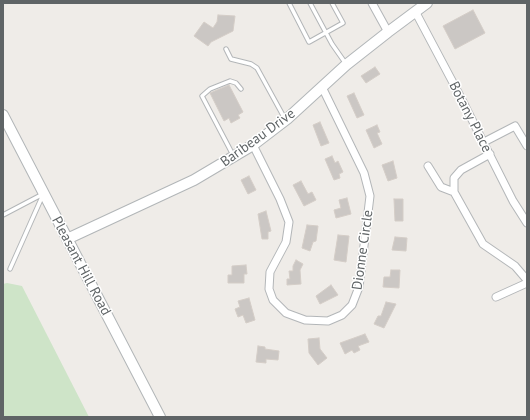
<!DOCTYPE html>
<html>
<head>
<meta charset="utf-8">
<style>
	body { margin:0 }
	#map { position:relative; width:530px; height:420px; overflow:hidden; background:#efece8; font-family:"PT Sans",sans-serif }
	canvas { display:block }
	.frame { position:absolute; inset:0; border:4px solid #5f6466; pointer-events:none }
</style>
</head>
<body>
<div id="map">
<canvas width="530" height="420"></canvas>
<div class="frame"></div>
</div>
<script>
const context = document.querySelector('canvas').getContext('2d');
context.lineJoin = 'round';
function fill(path, color) {
  context.fillStyle = color;
  context.fill(path, 'evenodd');
}
function toPath(rows) {
  const path = new Path2D();
  for (const r of rows) {
    path.moveTo(r[0], r[1]);
    for (let i = 2; i < r.length; i += 2) path.lineTo(r[i], r[i + 1]);
  }
  return path;
}
function stroke(path, color, width, dash) {
  context.strokeStyle = color;
  context.lineWidth = width;
  context.lineCap = dash ? 'butt' : 'round';
  context.setLineDash(dash || []);
  context.stroke(path);
}
function drawText(font, color, halo, rows, align = 'center') {
  context.font = font + ' "PT Sans",sans-serif';
  context.lineWidth = 3;
  context.setLineDash([]);
  context.textBaseline = 'middle';
  context.strokeStyle = halo;
  context.fillStyle = color;
  for (const [text, x, y, turn = 0] of rows) {
    context.save();
    context.translate(x, y);
    context.rotate((+turn || 0) * Math.PI / 180);
    context.textAlign = isNaN(turn) ? turn : align;
    if (halo) context.strokeText(text, 0, 0);
    context.fillText(text, 0, 0);
    context.restore();
  }
}
fill(toPath([
	[7,283,22,286,89,417,3,417,3,284]
]), '#cee4c8');
const building = toPath([
	[473,10,485,33,455,49,443,26,473,10],
	[218,15,235,16,233,31,211,42,208,46,194,36,204,22,213,28,217,22,218,15],
	[375,67,380,74,366,83,361,76,375,67],
	[229,85,243,112,238,115,240,118,231,123,229,118,224,121,210,93,229,85],
	[354,93,364,115,357,118,347,96,354,93],
	[320,122,329,143,321,146,313,125,320,122],
	[377,125,380,132,377,133,382,144,374,148,366,130,377,125],
	[332,156,335,163,338,161,343,172,339,174,340,178,334,180,325,159,332,156],
	[393,161,397,178,388,181,382,165,393,161],
	[249,176,256,190,248,194,241,180,249,176],
	[301,181,308,194,312,192,316,200,304,206,293,185,301,181],
	[347,198,351,214,336,218,334,210,341,208,339,200,347,198],
	[394,199,403,199,403,221,395,221,394,199],
	[266,211,271,231,268,232,268,239,262,239,258,214,266,211],
	[307,225,318,226,316,241,313,242,310,251,302,248,307,225],
	[338,235,349,236,346,262,334,260,338,235],
	[395,237,407,238,406,251,392,250,395,237],
	[296,260,303,264,300,270,301,284,287,285,287,279,290,279,289,271,293,271,293,266,296,260],
	[246,265,247,274,244,274,244,283,228,283,228,275,232,275,232,266,246,265],
	[391,270,400,270,399,288,383,287,384,277,390,277,391,270],
	[331,285,338,295,320,304,316,296,331,285],
	[249,298,255,320,246,323,243,315,238,317,235,309,240,307,238,301,249,298],
	[386,302,396,304,384,328,374,324,378,316,381,316,386,302],
	[365,334,369,342,358,346,360,350,354,353,352,350,345,354,340,343,365,334],
	[319,338,320,349,327,358,318,365,309,353,308,339,319,338],
	[258,346,265,347,265,349,279,351,278,360,266,359,266,363,256,362,258,346]
]);
fill(building, '#cbc7c4');
stroke(building, '#d4cdc7', 1);
const lane = toPath([
	[289,3,309,42,343,23,332,3],
	[310,3,332,44,346,64],
	[226,49,231,59,251,64,257,68,285,119],
	[233,155,202,96,210,89,230,81,236,83,241,89],
	[3,215,43,194],
	[10,269,42,197]
]);
const street = toPath([
	[372,3,388,32],
	[415,11,459,94,513,201,527,223],
	[484,142,515,126,527,146],
	[253,145,280,199,289,222,286,242,270,272,269,289,273,300,286,313,305,320,328,321,342,315,352,305,359,287,370,196,364,173,322,87],
	[490,154,461,170,454,178,454,192,483,244,515,266,527,280],
	[428,166,441,187,454,192],
	[496,297,527,283]
]);
const secondary = toPath([
	[3,115,160,417],
	[67,239,194,180,253,145,287,119,346,65,388,32,427,3]
]);
stroke(lane, '#b3b6b8', 5.5);
stroke(street, '#b3b6b8', 9);
stroke(secondary, '#b2b6b8', 12);
stroke(lane, '#fff', 3.5);
stroke(street, '#fff', 7);
stroke(secondary, '#fff', 10);
drawText('14px', '#5f6466', '#fff', [
	["Botany Place",470,117,63],
	["Baribeau Drive",258,138,-36],
	["Dionne Circle",363,250,-82],
	["Pleasant Hill Road",81,266,62]
]);
</script>
</body>
</html>
